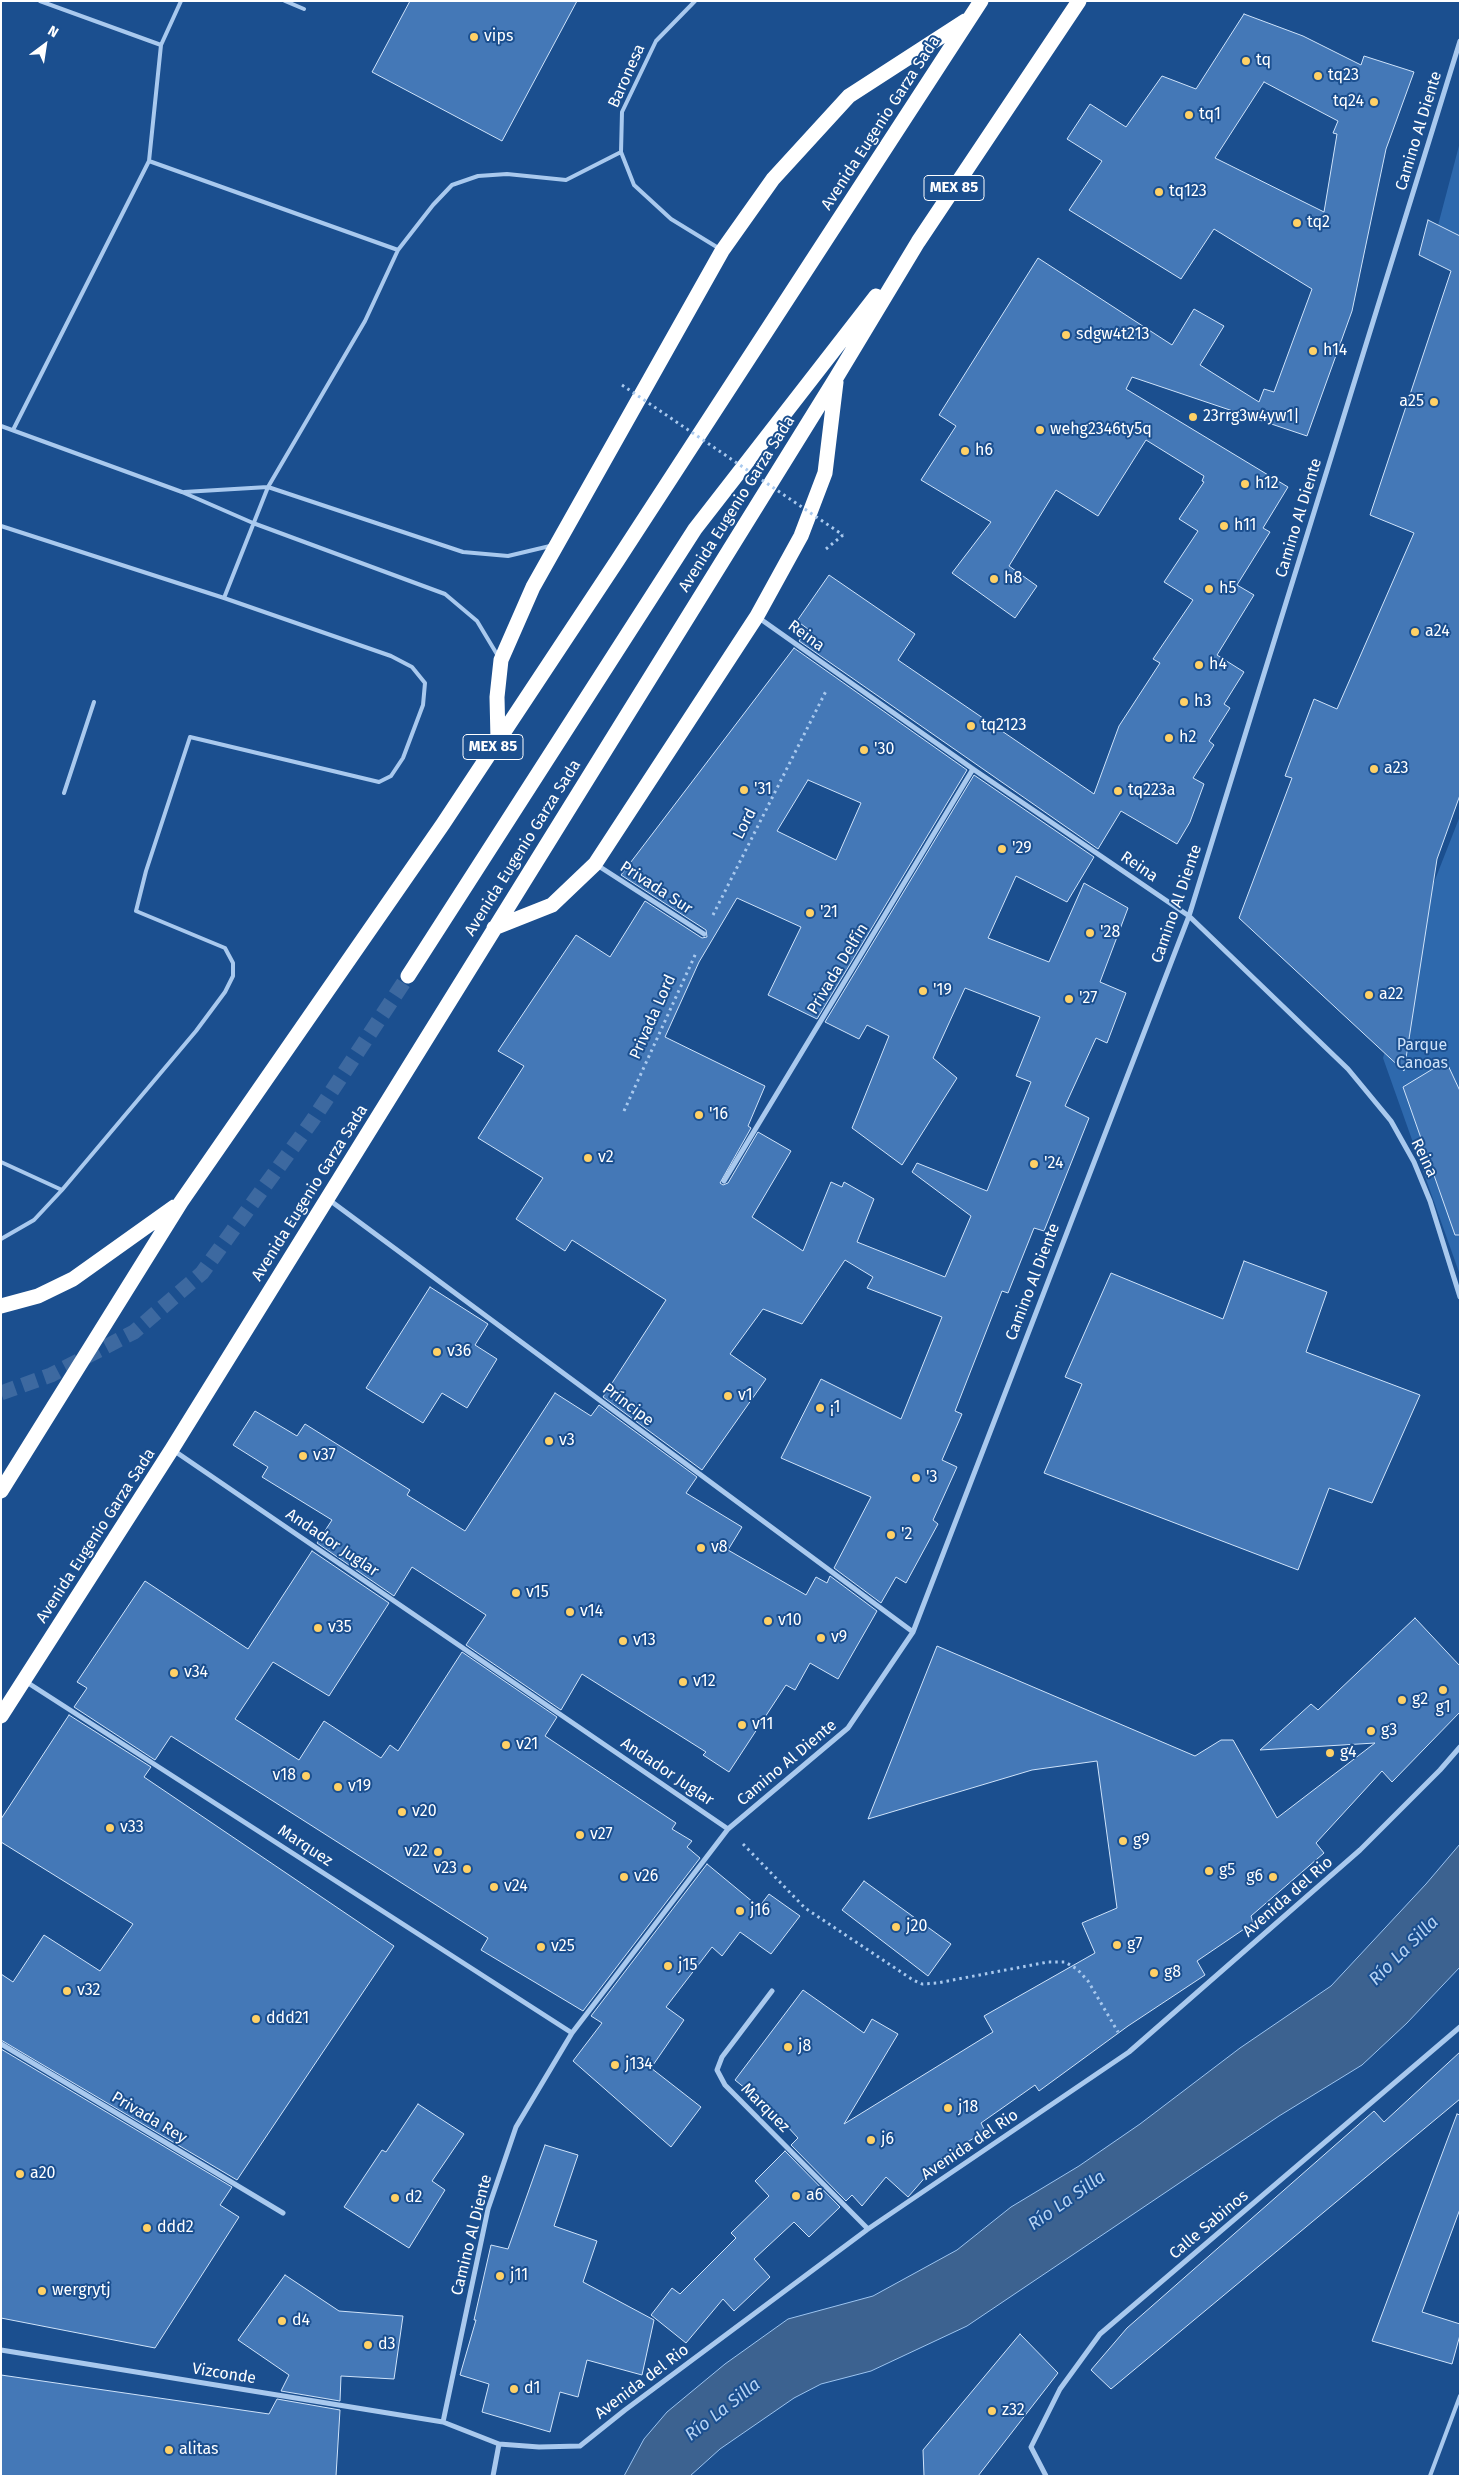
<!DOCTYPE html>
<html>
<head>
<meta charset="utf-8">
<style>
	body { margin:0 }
	#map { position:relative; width:1461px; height:2477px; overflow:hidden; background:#1b4f8f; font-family:"Fira Sans",sans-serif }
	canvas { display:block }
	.frame { position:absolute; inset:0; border:2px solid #fff; pointer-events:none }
	.north { position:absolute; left:20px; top:20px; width:50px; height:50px; -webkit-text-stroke:4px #1b4f8f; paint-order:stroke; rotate:31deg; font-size:14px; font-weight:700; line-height:20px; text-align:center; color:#fff }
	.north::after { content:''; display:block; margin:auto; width:18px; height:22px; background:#fff; clip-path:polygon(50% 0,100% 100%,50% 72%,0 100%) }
</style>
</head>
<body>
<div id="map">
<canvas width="1461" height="2477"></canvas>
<div class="frame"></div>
<div class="north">N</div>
</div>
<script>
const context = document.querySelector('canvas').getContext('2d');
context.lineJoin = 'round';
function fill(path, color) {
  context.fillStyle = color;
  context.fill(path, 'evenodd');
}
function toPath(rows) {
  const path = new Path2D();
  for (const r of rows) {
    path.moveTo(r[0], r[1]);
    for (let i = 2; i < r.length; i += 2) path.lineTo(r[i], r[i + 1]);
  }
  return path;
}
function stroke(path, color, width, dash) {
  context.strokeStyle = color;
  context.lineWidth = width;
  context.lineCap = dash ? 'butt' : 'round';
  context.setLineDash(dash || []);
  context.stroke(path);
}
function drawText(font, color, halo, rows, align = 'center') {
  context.font = font + ' "Fira Sans",sans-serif';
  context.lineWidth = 4;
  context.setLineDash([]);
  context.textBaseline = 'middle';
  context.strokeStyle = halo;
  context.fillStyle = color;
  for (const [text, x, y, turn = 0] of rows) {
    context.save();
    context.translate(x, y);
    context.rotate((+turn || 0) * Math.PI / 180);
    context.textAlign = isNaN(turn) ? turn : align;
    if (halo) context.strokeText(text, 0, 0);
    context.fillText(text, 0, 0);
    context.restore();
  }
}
fill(toPath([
	[1460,142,1460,262,1432,248],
	[1460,816,1460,1275,1383,1058,1431,890]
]), '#2e69ad');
const water = toPath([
	[1460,1844,1460,1967,1407,2023,1362,2065,1279,2116,967,2326,871,2371,821,2384,794,2398,720,2449,690,2476,624,2476,644,2439,667,2412,725,2364,788,2319,873,2296,957,2250,1011,2207,1079,2166,1140,2124,1240,2048,1331,1986,1426,1884,1460,1844]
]);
fill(water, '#3c6290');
stroke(water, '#9cc4f0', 1);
const building = toPath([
	[410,1,577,1,502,141,372,72,410,1],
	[1244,14,1303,36,1361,65,1364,56,1414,72,1386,149,1352,311,1307,436,1132,377,1126,389,1288,487,1263,528,1270,532,1237,585,1254,595,1217,655,1244,672,1224,704,1230,708,1209,741,1214,745,1193,778,1204,784,1190,822,1177,844,1121,811,1098,849,799,641,808,629,797,621,829,575,915,634,898,660,1094,794,1119,726,1160,663,1153,659,1193,600,1164,582,1198,531,1179,519,1204,482,1202,481,1204,476,1146,440,1098,516,1056,490,1009,566,1037,586,1015,618,952,573,991,522,921,480,956,426,939,415,1038,258,1172,345,1194,309,1224,326,1200,365,1259,402,1264,389,1274,392,1312,289,1214,229,1181,279,1069,210,1102,161,1067,139,1090,104,1126,127,1162,76,1196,89,1244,14],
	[1264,82,1338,121,1333,133,1337,134,1324,212,1215,158,1264,82],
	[1428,220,1460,236,1460,795,1437,859,1404,1071,1239,918,1292,778,1285,776,1314,699,1337,709,1414,533,1370,515,1451,271,1419,255,1428,220],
	[794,648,967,770,817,1019,768,995,801,927,737,898,699,962,665,1037,765,1086,748,1126,751,1128,720,1183,723,1185,728,1183,758,1132,791,1151,752,1217,803,1251,831,1182,842,1187,844,1182,874,1199,857,1242,945,1277,971,1216,912,1172,917,1163,987,1191,1031,1082,1016,1076,1040,1017,965,988,933,1058,957,1078,902,1165,852,1128,889,1036,867,1025,859,1039,825,1022,974,775,1094,857,1067,902,1016,876,988,938,1049,962,1084,883,1128,908,1100,982,1126,993,1107,1043,1096,1038,1065,1106,1089,1118,1044,1231,1034,1228,1008,1293,1002,1291,955,1411,962,1414,942,1460,957,1467,933,1520,938,1524,906,1583,896,1577,881,1603,834,1568,871,1497,781,1458,821,1379,901,1419,942,1317,867,1288,873,1277,845,1260,802,1324,763,1309,730,1354,766,1379,702,1470,603,1397,666,1300,572,1240,565,1251,516,1219,543,1178,478,1138,524,1066,498,1051,576,935,610,957,645,901,702,938,707,937,706,930,621,875,794,648],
	[808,780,861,803,836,860,777,831,808,780],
	[1446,1061,1460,1091,1460,1235,1455,1235,1403,1087,1446,1061],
	[1244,1261,1327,1292,1306,1352,1420,1395,1372,1503,1329,1488,1298,1570,1044,1473,1082,1384,1065,1377,1111,1273,1223,1319,1244,1261],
	[430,1287,488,1324,475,1345,497,1359,467,1408,442,1393,423,1423,366,1388,430,1287],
	[555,1393,591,1416,599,1405,697,1477,686,1493,742,1527,728,1550,806,1595,816,1577,827,1583,830,1576,877,1611,838,1679,810,1663,795,1690,786,1685,729,1772,703,1755,706,1752,582,1674,561,1710,466,1645,486,1615,412,1567,394,1596,317,1543,332,1520,262,1477,268,1467,233,1445,255,1411,297,1436,305,1424,410,1490,407,1495,465,1531,555,1393],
	[312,1551,389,1603,329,1696,273,1662,235,1719,299,1760,324,1721,381,1758,390,1745,398,1751,462,1652,557,1717,545,1736,676,1823,672,1829,692,1841,687,1847,700,1858,583,2011,481,1950,488,1938,171,1736,155,1760,74,1707,87,1688,77,1682,145,1581,248,1649,312,1551],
	[1415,1618,1460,1666,1460,1712,1392,1782,1382,1771,1316,1843,1324,1853,1251,1916,1253,1923,1197,1961,1205,1975,1128,2026,1039,2091,1035,2085,981,2123,985,2131,942,2158,908,2197,886,2177,862,2206,852,2195,846,2201,791,2145,798,2138,774,2112,735,2080,803,1990,864,2033,872,2019,898,2034,844,2124,993,2032,984,2016,1095,1953,1082,1923,1117,1908,1097,1761,1032,1770,868,1819,937,1646,1195,1756,1221,1740,1233,1740,1277,1818,1375,1743,1260,1750,1311,1704,1318,1710,1415,1618],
	[69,1715,151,1767,144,1777,394,1946,237,2180,1,2040,1,1974,13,1982,44,1935,100,1971,133,1924,1,1842,1,1819,69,1715],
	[707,1864,759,1907,769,1894,800,1916,771,1954,740,1932,722,1956,712,1947,666,2007,684,2020,651,2068,701,2107,671,2147,573,2061,602,2023,591,2016,707,1864],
	[864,1881,951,1944,928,1976,842,1910,864,1881],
	[1,2049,232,2187,220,2205,239,2217,155,2348,1,2318,1,2049],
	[1460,2052,1460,2099,1111,2389,1091,2370,1127,2328,1374,2111,1384,2122,1460,2052],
	[418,2104,464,2134,432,2181,445,2190,409,2248,344,2207,382,2150,386,2152,418,2104],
	[1457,2114,1460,2115,1460,2209,1422,2312,1460,2324,1460,2335,1452,2364,1372,2341,1457,2114],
	[545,2145,578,2155,554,2226,597,2241,583,2282,654,2320,642,2375,587,2360,578,2397,560,2392,550,2432,482,2412,489,2384,460,2375,476,2320,474,2320,491,2245,508,2249,545,2145],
	[785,2151,840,2207,809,2237,794,2222,754,2259,770,2277,734,2311,723,2299,686,2343,651,2315,672,2288,680,2294,736,2238,731,2233,769,2196,755,2181,785,2151],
	[285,2275,339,2311,403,2316,394,2379,341,2376,340,2401,281,2391,289,2375,238,2340,285,2275],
	[1020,2334,1058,2373,978,2476,924,2476,923,2450,1020,2334],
	[1,2375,269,2414,277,2399,340,2410,336,2476,1,2476,1,2375]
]);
fill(building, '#4478b7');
stroke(building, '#cfe3fa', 1);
stroke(toPath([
	[1,1393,51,1375,134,1332,202,1273,312,1121,408,976]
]), '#3d69a0', 15, [15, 8]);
stroke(toPath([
	[826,549,843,535],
	[713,915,826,691],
	[624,1111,696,953],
	[743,1844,805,1908,913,1980,922,1984,937,1983,1048,1962,1065,1962,1077,1969,1088,1981,1118,2032]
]), '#a9c9ee', 3, [2.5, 4]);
stroke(toPath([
	[40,1,161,45],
	[285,1,304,9],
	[695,1,656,41,622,112,621,152,634,185,671,219,720,249],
	[149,161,398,250],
	[1,426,182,492,253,523,445,594,477,621,498,656],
	[13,430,149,161,161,45,181,1],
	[184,492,268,487,463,552,508,556,550,546],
	[1,526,224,598,391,656,412,667,425,683,423,705,403,758,391,776,379,782,190,737,146,871,136,911,225,948,233,963,233,976,225,992,196,1031,62,1190,1,1162],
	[224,598,268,487,365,321,398,250,433,205,452,185,478,176,507,174,566,180,621,152],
	[64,793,94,702],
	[1,1239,34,1220,62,1190],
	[1430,2476,1460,2396]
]), '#a9c9ee', 4);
stroke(toPath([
	[759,618,973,769,1189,916,1348,1069,1391,1121,1414,1162,1430,1201,1460,1297],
	[597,865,704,934],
	[724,1181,973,769],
	[328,1199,913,1632],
	[173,1450,728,1829],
	[25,1681,572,2033],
	[772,1991,722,2057,717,2070,725,2085,868,2229],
	[1,2044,283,2213],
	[1,2350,443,2422,499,2444,539,2447,580,2446,625,2410,868,2229,1129,2052,1360,1850,1440,1770,1460,1747],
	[443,2422,488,2209,516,2127,572,2033,728,1829,848,1728,913,1632,1189,916,1460,41],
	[493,2476,499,2444],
	[1046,2476,1031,2447,1060,2389,1100,2334,1460,2027]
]), '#a9c9ee', 5);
stroke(toPath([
	[498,739,497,697,501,660,533,587,722,251,773,179,849,96,965,21],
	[494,928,552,905,595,864,757,616,801,536,825,473,836,382],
	[408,976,695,529,876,296],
	[1,1306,38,1296,73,1279,174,1207],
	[1,1491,181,1202,443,824,617,561,981,1],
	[1,1716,172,1449,836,378,918,242,1079,1]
]), '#fff', 15);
stroke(toPath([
	[622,385,843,535]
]), '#a9c9ee', 3, [2.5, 4]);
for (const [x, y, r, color] of [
	[474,37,5,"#ffd166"],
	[1246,61,5,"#ffd166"],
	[1318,76,5,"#ffd166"],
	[1374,102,5,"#ffd166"],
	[1189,115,5,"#ffd166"],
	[1159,192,5,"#ffd166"],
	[1297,223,5,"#ffd166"],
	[1066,335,5,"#ffd166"],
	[1313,351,5,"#ffd166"],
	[1434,402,5,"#ffd166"],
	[1193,417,5,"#ffd166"],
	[1040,430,5,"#ffd166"],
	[965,451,5,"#ffd166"],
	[1245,484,5,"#ffd166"],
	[1224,526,5,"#ffd166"],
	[994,579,5,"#ffd166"],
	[1209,589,5,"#ffd166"],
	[1415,632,5,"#ffd166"],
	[1199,665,5,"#ffd166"],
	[1184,702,5,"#ffd166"],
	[971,726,5,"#ffd166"],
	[1169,738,5,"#ffd166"],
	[864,750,5,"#ffd166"],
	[1374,769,5,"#ffd166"],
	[744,790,5,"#ffd166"],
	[1118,791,5,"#ffd166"],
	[1002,849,5,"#ffd166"],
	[810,913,5,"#ffd166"],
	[1090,933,5,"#ffd166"],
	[923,991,5,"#ffd166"],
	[1369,995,5,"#ffd166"],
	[1069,999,5,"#ffd166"],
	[699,1115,5,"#ffd166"],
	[588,1158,5,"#ffd166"],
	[1034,1164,5,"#ffd166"],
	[437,1352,5,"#ffd166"],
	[728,1396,5,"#ffd166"],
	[820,1408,5,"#ffd166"],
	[549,1441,5,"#ffd166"],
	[303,1456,5,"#ffd166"],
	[916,1478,5,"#ffd166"],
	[891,1535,5,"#ffd166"],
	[701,1548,5,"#ffd166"],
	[516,1593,5,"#ffd166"],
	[570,1612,5,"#ffd166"],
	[768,1621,5,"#ffd166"],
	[318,1628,5,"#ffd166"],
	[821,1638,5,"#ffd166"],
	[623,1641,5,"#ffd166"],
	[174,1673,5,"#ffd166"],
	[683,1682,5,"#ffd166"],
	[1443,1690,5,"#ffd166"],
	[1402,1700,5,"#ffd166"],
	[742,1725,5,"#ffd166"],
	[1371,1731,5,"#ffd166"],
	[506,1745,5,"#ffd166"],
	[1330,1753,5,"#ffd166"],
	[306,1776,5,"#ffd166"],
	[338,1787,5,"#ffd166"],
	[402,1812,5,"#ffd166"],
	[110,1828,5,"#ffd166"],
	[580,1835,5,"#ffd166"],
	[1123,1841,5,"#ffd166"],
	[438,1852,5,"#ffd166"],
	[467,1869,5,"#ffd166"],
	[1209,1871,5,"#ffd166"],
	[624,1877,5,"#ffd166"],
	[1273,1877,5,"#ffd166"],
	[494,1887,5,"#ffd166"],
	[740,1911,5,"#ffd166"],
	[896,1927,5,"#ffd166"],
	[1117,1945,5,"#ffd166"],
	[541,1947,5,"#ffd166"],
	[668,1966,5,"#ffd166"],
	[1154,1973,5,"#ffd166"],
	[67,1991,5,"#ffd166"],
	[256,2019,5,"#ffd166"],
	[788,2047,5,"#ffd166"],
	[615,2065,5,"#ffd166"],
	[948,2108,5,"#ffd166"],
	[871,2140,5,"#ffd166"],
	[20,2174,5,"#ffd166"],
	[796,2196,5,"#ffd166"],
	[395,2198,5,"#ffd166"],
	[147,2228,5,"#ffd166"],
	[500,2276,5,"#ffd166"],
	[42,2291,5,"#ffd166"],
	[282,2321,5,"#ffd166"],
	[368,2345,5,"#ffd166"],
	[514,2389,5,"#ffd166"],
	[992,2411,5,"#ffd166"],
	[169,2450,5,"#ffd166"]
]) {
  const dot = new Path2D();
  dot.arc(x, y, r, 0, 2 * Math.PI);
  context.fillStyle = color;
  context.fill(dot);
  stroke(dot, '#1b4f8f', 2);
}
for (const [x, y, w] of [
	[954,188,60],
	[493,747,60]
]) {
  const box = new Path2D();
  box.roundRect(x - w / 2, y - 12.5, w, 25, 4);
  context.fillStyle = '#1b4f8f';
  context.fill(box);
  stroke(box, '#fff', 1);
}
drawText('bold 15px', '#fff', null, [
	["MEX 85",954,188],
	["MEX 85",493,747]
]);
drawText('16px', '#fff', '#1b4f8f', [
	["vips",484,37],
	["tq",1256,61],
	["tq23",1328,76],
	["tq24",1364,102,"right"],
	["tq1",1199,115],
	["tq123",1169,192],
	["tq2",1307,223],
	["sdgw4t213",1076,335],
	["h14",1323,351],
	["a25",1424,402,"right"],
	["23rrg3w4yw1|",1203,417],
	["wehg2346ty5q",1050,430],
	["h6",975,451],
	["h12",1255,484],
	["h11",1234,526],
	["h8",1004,579],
	["h5",1219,589],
	["a24",1425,632],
	["h4",1209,665],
	["h3",1194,702],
	["tq2123",981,726],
	["h2",1179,738],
	["'30",874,750],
	["a23",1384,769],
	["'31",754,790],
	["tq223a",1128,791],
	["'29",1012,849],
	["'21",820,913],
	["'28",1100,933],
	["'19",933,991],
	["a22",1379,995],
	["'27",1079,999],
	["'16",709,1115],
	["v2",598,1158],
	["'24",1044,1164],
	["v36",447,1352],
	["v1",738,1396],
	["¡1",830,1408],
	["v3",559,1441],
	["v37",313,1456],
	["'3",926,1478],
	["'2",901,1535],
	["v8",711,1548],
	["v15",526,1593],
	["v14",580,1612],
	["v10",778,1621],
	["v35",328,1628],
	["v9",831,1638],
	["v13",633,1641],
	["v34",184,1673],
	["v12",693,1682],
	["g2",1412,1700],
	["g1",1443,1708,"center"],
	["v11",752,1725],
	["g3",1381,1731],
	["v21",516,1745],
	["g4",1340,1753],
	["v18",296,1776,"right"],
	["v19",348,1787],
	["v20",412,1812],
	["v33",120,1828],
	["v27",590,1835],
	["g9",1133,1841],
	["v22",428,1852,"right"],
	["v23",457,1869,"right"],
	["g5",1219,1871],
	["v26",634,1877],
	["g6",1263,1877,"right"],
	["v24",504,1887],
	["j16",750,1911],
	["j20",906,1927],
	["g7",1127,1945],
	["v25",551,1947],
	["j15",678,1966],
	["g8",1164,1973],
	["v32",77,1991],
	["ddd21",266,2019],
	["j8",798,2047],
	["j134",625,2065],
	["j18",958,2108],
	["j6",881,2140],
	["a20",30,2174],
	["a6",806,2196],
	["d2",405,2198],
	["ddd2",157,2228],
	["j11",510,2276],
	["wergrytj",52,2291],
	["d4",292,2321],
	["d3",378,2345],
	["d1",524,2389],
	["z32",1002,2411],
	["alitas",179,2450]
], 'left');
drawText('16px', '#fff', '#1b4f8f', [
	["Baronesa",627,76,-66],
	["Avenida Eugenio Garza Sada",881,123,-57],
	["Camino Al Diente",1419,131,-73],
	["Avenida Eugenio Garza Sada",737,504,-58],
	["Camino Al Diente",1299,518,-73],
	["Reina",806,636,36],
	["Lord",745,824,-63],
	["Avenida Eugenio Garza Sada",523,848,-58],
	["Reina",1139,867,34],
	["Privada Sur",656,888,33],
	["Camino Al Diente",1177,904,-71],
	["Privada Delfín",838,969,-59],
	["Privada Lord",653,1017,-66],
	["Reina",1424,1158,64],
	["Avenida Eugenio Garza Sada",310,1193,-58],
	["Camino Al Diente",1033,1282,-69],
	["Príncipe",628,1405,37],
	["Avenida Eugenio Garza Sada",96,1536,-57],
	["Andador Juglar",332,1543,34],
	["Camino Al Diente",787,1763,-40],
	["Andador Juglar",667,1772,34],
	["Marquez",305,1846,33],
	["Avenida del Rio",1288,1897,-41],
	["Marquez",765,2108,45],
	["Privada Rey",149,2118,31],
	["Avenida del Rio",970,2145,-34],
	["Calle Sabinos",1209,2225,-40],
	["Camino Al Diente",472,2235,-76],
	["Vizconde",224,2374,9],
	["Avenida del Rio",642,2382,-37]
]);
drawText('16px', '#cfe3fa', '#1b4f8f', [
	["Parque",1422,1046],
	["Canoas",1422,1064]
]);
drawText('italic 18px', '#b5d3f5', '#1b4f8f', [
	["Río La Silla",1404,1951,-45],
	["Río La Silla",1067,2201,-35],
	["Río La Silla",723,2410,-38]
]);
</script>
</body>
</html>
